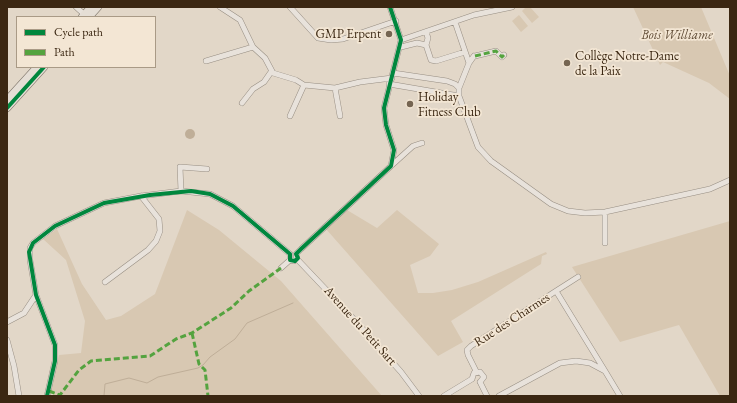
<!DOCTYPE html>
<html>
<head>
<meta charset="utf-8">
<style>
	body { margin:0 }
	#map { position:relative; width:737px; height:403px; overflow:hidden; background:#e2d7c8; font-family:"EB Garamond",serif }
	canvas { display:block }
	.frame { position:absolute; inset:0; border:8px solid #3b2712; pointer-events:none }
	.legend { position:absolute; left:16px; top:16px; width:140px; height:52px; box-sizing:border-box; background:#f3e6d4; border:1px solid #a99a86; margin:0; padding:5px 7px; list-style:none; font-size:12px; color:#3b2712 }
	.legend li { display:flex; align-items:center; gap:8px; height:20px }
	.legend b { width:20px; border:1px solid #a99a86 }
</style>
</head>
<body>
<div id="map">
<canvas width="737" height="403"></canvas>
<div class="frame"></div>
<ul class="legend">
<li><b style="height:5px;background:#00873e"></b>Cycle path</li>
<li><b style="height:5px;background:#54a33f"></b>Path</li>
</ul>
</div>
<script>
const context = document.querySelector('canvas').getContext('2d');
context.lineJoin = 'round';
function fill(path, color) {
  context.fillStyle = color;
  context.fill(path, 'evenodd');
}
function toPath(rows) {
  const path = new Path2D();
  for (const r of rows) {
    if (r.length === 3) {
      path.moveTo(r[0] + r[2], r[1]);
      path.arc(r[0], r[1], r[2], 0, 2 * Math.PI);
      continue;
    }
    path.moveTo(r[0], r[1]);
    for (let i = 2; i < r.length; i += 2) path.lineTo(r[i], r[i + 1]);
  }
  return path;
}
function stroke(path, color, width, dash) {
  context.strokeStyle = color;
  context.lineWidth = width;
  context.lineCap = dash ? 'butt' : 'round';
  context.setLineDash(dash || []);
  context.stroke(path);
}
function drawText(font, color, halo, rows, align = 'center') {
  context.font = font + ' "EB Garamond",serif';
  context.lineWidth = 3.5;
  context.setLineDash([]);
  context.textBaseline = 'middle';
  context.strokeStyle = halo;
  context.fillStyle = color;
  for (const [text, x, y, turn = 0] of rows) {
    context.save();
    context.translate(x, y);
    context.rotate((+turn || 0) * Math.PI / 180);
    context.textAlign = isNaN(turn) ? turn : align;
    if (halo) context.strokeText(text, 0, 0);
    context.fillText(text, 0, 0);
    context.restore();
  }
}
fill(toPath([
	[526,7,530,7,539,17,532,23,522,11],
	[633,7,701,7,730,76,730,99,709,83,663,62,660,65],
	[519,15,528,26,521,32,512,21],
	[187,210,219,230,281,281,382,396,57,396,49,393,59,355,81,353,85,321,66,260,43,239,57,229,82,284,106,320,121,316,155,294],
	[347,210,377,228,397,210,439,244,430,256,410,265,418,293,433,293,452,290,478,282,546,252,547,254,542,256,541,264,451,321,463,342,438,356,326,229],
	[730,221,730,396,720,396,679,325,620,342,572,267]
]), '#d8c8b2');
fill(toPath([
	[190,134,5]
]), '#bfae98');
stroke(toPath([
	[104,396,105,384,129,378,147,383,158,377,198,368,203,365,210,357,235,339,247,323,293,303]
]), '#bfae98', 1);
const minor = toPath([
	[76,7,85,15],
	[220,7,240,20,253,47,265,58,273,73,296,80,304,85,335,88,360,82,392,78],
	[290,7,318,38,331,40,343,39,396,21],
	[455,22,469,63],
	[401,40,474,15,512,7],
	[426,45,428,38,426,32],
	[401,47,417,43,426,45,431,60,436,61,465,52],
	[474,56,469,63,459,88,459,96,478,147,491,161,551,204,568,211,585,213,605,212,710,189,730,180],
	[475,56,496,51,502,57,504,55],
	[206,61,253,47],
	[393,73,447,81,455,84,459,88],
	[389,84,459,96],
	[335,88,340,116],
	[242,103,253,89,264,82,271,72],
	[290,116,304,85],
	[392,165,413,146,422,143],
	[181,191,180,167,207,169],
	[605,212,605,243],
	[290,254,290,260,294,261,297,259],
	[297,259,296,254,301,249,391,166,394,150,386,125,384,108,401,40,390,7],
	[297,259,351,316,401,372,419,396],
	[281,268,290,260],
	[105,282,148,250,156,241,160,231,159,219,141,196],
	[556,291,578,277],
	[36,295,55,345,55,361,47,396],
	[7,322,24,313,36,295,30,260,30,248,33,243,55,226,104,203,141,196,181,191,210,194,233,206,290,254],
	[7,340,14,366,19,396],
	[476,371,468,355,467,350,471,346,556,291,605,371],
	[472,379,474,373,480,372,484,377,480,382],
	[480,382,487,396],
	[444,396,472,379],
	[499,396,560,363,576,361,590,363,605,371,620,396]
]);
const major = toPath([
	[82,17,91,7],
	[89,17,98,7],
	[7,100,37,67],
	[7,108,44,67]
]);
stroke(minor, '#978e83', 6);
stroke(major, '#7f766b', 8);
stroke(minor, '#e8e2db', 5);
stroke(major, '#e5ded5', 7);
stroke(toPath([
	[475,56,496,51,502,57,504,55],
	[192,333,199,364,205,370,208,396],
	[49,391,60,395,79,370,91,361,150,356,176,339,192,333,231,308,249,291,281,268]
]), '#54a33f', 3, [6, 3]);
stroke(toPath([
	[7,108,44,67],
	[290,254,290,260,295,261,298,258,296,254,301,249,391,166,394,150,386,125,384,108,401,40,390,7],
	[47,396,55,361,55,345,36,295,29,252,33,243,55,226,104,203,150,195,191,191,210,194,233,206,290,254]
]), '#00873e', 4);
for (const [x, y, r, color] of [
	[389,34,4,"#756552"],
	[567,63,4,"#756552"],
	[410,104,4,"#756552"]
]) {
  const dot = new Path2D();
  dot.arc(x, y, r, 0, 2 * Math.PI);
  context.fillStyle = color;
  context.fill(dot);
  stroke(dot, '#f3e6d4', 1.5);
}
drawText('13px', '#3b2712', '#f3e6d4', [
	["GMP Erpent",381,34,"right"],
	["Collège Notre-Dame",575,56],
	["de la Paix",575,71],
	["Holiday",418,97],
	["Fitness Club",418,112]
], 'left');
drawText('italic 13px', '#604c36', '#f3e6d4', [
	["Bois Williame",677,35]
]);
drawText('13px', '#3b2712', '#f3e6d4', [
	["Rue des Charmes",512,320,-33],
	["Avenue du Petit Sart",360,326,48]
]);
</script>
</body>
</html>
